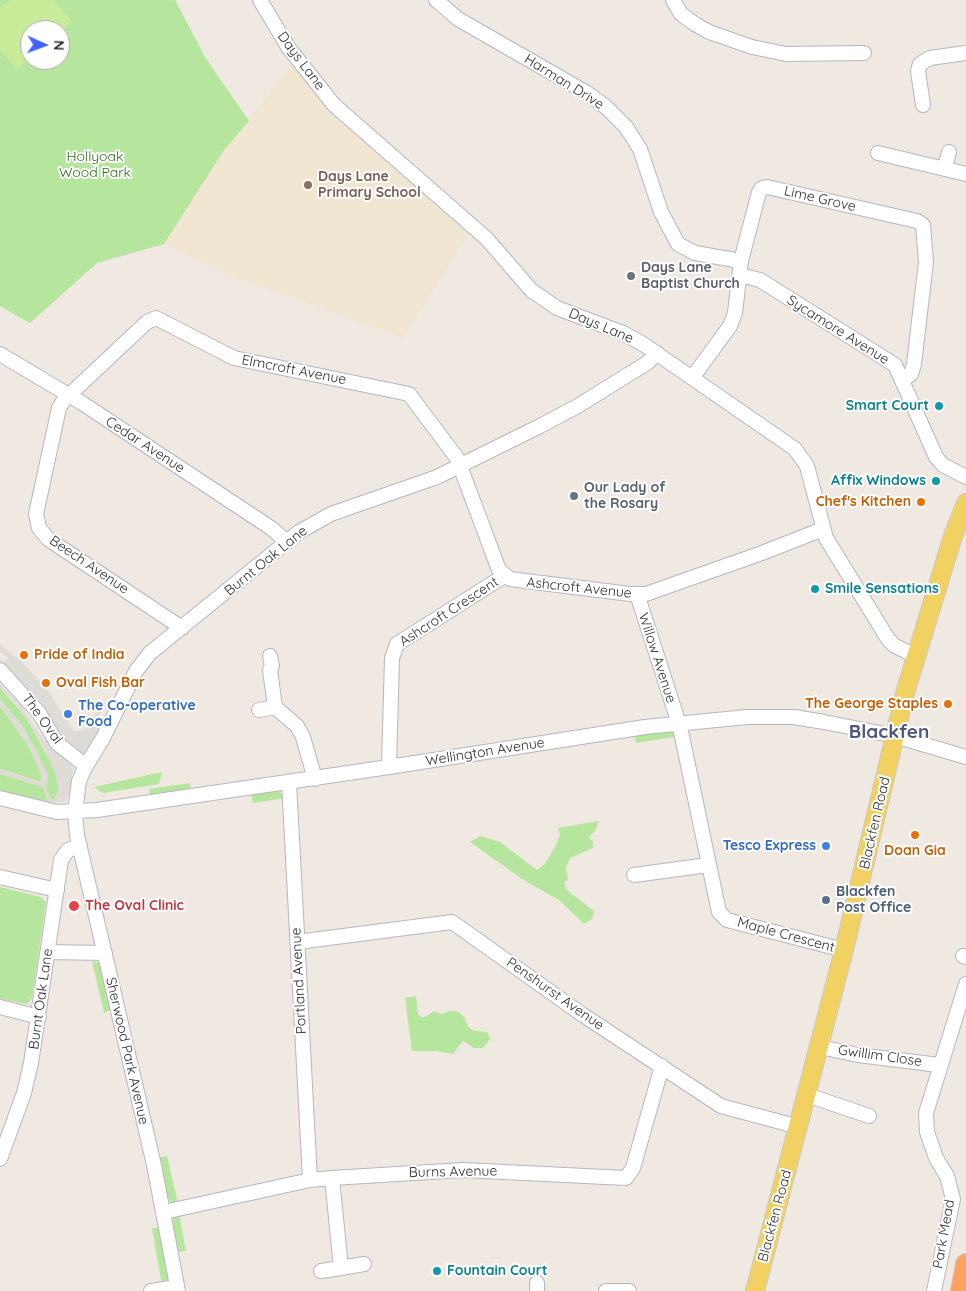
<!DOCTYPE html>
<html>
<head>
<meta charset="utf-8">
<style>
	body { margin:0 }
	#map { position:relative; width:966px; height:1291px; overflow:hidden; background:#efe9e1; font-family:Quicksand,sans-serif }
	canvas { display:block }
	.north { position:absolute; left:20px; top:20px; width:50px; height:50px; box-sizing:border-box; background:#fff; border:1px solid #ababab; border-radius:50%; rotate:92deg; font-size:14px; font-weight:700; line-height:20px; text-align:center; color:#2e2e2e }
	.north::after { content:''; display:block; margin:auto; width:18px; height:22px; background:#4264fb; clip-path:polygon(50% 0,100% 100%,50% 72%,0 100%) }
</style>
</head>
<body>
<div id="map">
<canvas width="966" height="1291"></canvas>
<div class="north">N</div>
</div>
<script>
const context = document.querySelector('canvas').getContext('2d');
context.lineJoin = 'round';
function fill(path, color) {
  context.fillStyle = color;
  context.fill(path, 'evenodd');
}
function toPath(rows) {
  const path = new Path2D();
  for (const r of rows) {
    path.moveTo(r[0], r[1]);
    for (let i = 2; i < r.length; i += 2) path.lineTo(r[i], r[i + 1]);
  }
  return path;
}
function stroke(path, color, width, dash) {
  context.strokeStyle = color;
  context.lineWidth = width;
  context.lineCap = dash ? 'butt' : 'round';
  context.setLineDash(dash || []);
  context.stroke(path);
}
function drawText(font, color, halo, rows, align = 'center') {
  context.font = font + ' Quicksand,sans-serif';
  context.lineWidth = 4;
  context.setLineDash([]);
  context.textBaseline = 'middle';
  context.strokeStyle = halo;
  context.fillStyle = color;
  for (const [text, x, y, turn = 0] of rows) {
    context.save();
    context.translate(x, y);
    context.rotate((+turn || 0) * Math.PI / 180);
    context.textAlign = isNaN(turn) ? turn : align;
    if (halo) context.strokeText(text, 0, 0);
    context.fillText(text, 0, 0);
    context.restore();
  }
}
fill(toPath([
	[292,65,334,116,469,233,403,338,230,275,164,244,224,150]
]), '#f0e6d1');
fill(toPath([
	[0,0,175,0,205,57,249,121,224,150,164,244,97,263,30,323,0,306],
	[30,30,60,30,60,60,30,60],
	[0,688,26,717,51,763,57,777,59,790,54,800,51,800,45,786,48,780,46,772,24,729,0,699],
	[0,706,29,747,42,775,41,782,0,769],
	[673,729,674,737,636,743,635,735],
	[162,772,159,784,103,793,94,787],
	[0,774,43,787,48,800,47,803,0,791],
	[190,783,191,792,150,794,149,789],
	[278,791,286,798,253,803,251,794],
	[599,821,595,831,589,837,593,842,593,848,570,858,566,868,568,879,564,883,567,890,594,911,592,919,584,924,559,900,522,879,470,842,480,836,500,842,537,870,545,864,556,845,560,835,558,828],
	[0,887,41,897,46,902,32,998,27,1004,0,999],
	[92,961,101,963,112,1009,104,1013],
	[416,996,418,1014,423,1018,434,1011,441,1014,449,1011,459,1012,465,1018,468,1027,475,1031,487,1032,490,1039,483,1048,474,1048,463,1041,453,1054,436,1051,412,1051,405,998],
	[167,1156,178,1204,173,1204,167,1197,158,1158],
	[179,1214,186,1251,179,1252,172,1223,174,1216],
	[152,1228,161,1228,169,1276,168,1280,162,1285]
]), '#b6e59e');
fill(toPath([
	[10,0,54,0,72,21,60,32,30,30,30,58,17,69,0,50,0,8]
]), '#c9ec9a');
fill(toPath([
	[0,644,22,662,47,689,73,730,78,731,89,727,101,703,105,705,95,721,102,725,85,753,80,754,61,741,39,704,0,662,0,659,4,662,8,658,0,652],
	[0,684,22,707,44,741,48,739,56,751,71,763,73,767,70,793,64,802,47,803,48,800,43,787,0,774,0,769,39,782,43,779,29,747,0,706,0,699,21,725,35,748,47,773,48,780,46,786,51,800,55,799,59,791,55,772,42,744,16,704,0,688]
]), '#dfdcd8');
const minor = toPath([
	[260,0,288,47,334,105,487,239,531,290,557,308,623,333,643,344,795,449,807,466,826,538,888,639,895,646,916,656],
	[436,0,458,19,587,93,606,107,626,127,640,149,661,212,678,244,695,253,741,261],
	[673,0,681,14,695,24,709,32,752,47,786,54,864,53],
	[923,105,918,71,920,64,930,58,966,53],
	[878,153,966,174],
	[945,169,949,152],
	[740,275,760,280,895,365,936,457,943,465,966,477],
	[0,354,82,403,271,528,286,541],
	[692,378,730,326,735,313,741,261,759,192,762,188,767,187,917,221,923,225,926,262,914,364,911,374,903,380],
	[637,594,680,727,719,912,727,920,844,950],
	[182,628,48,539,39,528,36,514,59,408,64,400,147,322,156,318,234,358,409,394,457,458,499,570,510,579,630,594,646,594,762,553,823,529],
	[270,656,272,666,270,670,275,707],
	[0,670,39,713,57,743,86,766],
	[259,710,275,707,297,726,303,737,315,779],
	[389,767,392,658,397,644,504,576],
	[289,782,310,1180],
	[0,798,57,812,97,810,389,767,645,727,747,717,794,717,824,722,895,736,966,757],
	[634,875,708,865],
	[0,877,57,890],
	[297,942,452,922,583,1015,721,1106,799,1127],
	[48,952,105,953],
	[963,956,966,957],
	[0,1007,39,1017],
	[820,1047,858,1055,939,1065],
	[807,1095,869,1116],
	[0,1159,24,1093,31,1063,61,860,68,850,80,846],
	[332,1178,341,1268,364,1264],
	[164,1212,310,1180,332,1178,463,1170,626,1178,633,1168,662,1066],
	[321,1271,341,1268],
	[151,1291,177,1287],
	[178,1291,154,1165,77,835,75,812,79,781,84,769,103,738,136,671,150,653,299,532,331,514,437,477,540,426,576,407,647,363,657,353],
	[537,1291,537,1283],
	[606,1291,629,1291],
	[934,1291,953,1199,947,1176,936,1158,927,1132,926,1113,966,984]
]);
const major = toPath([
	[755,1291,844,950,905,693,953,536,966,503]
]);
const highway = toPath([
	[961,1291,966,1264]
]);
stroke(minor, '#b4b7c1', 16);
stroke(major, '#c9c9c9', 20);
stroke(highway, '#c9c9c9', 22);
stroke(minor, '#fff', 14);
stroke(major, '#f2d163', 18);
stroke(highway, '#ffa35c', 20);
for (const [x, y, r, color] of [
	[308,185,5,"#8d6e63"],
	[631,276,5,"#6b7280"],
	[939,406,5,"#0f9aa8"],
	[936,481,5,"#0f9aa8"],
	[574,496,5,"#6b7280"],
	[921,502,5,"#e8710a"],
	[815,589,5,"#0f9aa8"],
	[24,655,5,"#e8710a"],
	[46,683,5,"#e8710a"],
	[948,704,5,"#e8710a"],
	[68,714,5,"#3f7fe0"],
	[915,835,5,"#e8710a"],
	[826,846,5,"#3f7fe0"],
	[826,900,5,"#5c6f8a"],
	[74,906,6,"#e0444e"],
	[437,1271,5,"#0f9aa8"]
]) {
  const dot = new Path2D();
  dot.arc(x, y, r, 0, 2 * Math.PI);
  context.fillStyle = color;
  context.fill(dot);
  stroke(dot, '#fff', 2);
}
drawText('14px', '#2e2e2e', '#fff', [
	["Days Lane",301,61,53],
	["Harman Drive",564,82,32],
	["Lime Grove",820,199,13],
	["Days Lane",601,326,23],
	["Sycamore Avenue",838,330,32],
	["Elmcroft Avenue",294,370,11],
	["Cedar Avenue",145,445,33],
	["Burnt Oak Lane",266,561,-39],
	["Beech Avenue",89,565,34],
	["Ashcroft Avenue",579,588,6],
	["Ashcroft Crescent",449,612,-33],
	["Willow Avenue",657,658,72],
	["The Oval",42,719,54],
	["Wellington Avenue",485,752,-9],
	["Blackfen Road",875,823,-77],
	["Maple Crescent",786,935,15],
	["Portland Avenue",299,981,-93],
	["Penshurst Avenue",555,994,35],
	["Burnt Oak Lane",41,999,-82],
	["Sherwood Park Avenue",127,1051,77],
	["Gwillim Close",880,1056,8],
	["Burns Avenue",453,1172,-1],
	["Blackfen Road",775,1216,-75],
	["Park Mead",944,1234,-80]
]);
drawText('14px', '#2c6e1b', '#fff', [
	["Hollyoak",95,157],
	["Wood Park",95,173]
]);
drawText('bold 14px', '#785e54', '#fff', [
	["Days Lane",318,177],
	["Primary School",318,193]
], 'left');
drawText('bold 14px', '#5b616d', '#fff', [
	["Days Lane",641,268],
	["Baptist Church",641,284],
	["Our Lady of",584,488],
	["the Rosary",584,504]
], 'left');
drawText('bold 14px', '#0d838f', '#fff', [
	["Smart Court",929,406],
	["Affix Windows",926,481],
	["Smile Sensations",825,589,"left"],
	["Fountain Court",447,1271,"left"]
], 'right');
drawText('bold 14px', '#c56008', '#fff', [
	["Chef's Kitchen",911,502],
	["Pride of India",34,655,"left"],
	["Oval Fish Bar",56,683,"left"],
	["The George Staples",938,704],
	["Doan Gia",915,851,"center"]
], 'right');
drawText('bold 14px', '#366cbe', '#fff', [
	["The Co-operative",78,706],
	["Food",78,722],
	["Tesco Express",816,846,"right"]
], 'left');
drawText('bold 14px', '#4e5e75', '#fff', [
	["Blackfen",836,892],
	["Post Office",836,908]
], 'left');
drawText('bold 14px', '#be3a42', '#fff', [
	["The Oval Clinic",85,906]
], 'left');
drawText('bold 19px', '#4d5680', '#fff', [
	["Blackfen",889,732]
]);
</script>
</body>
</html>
